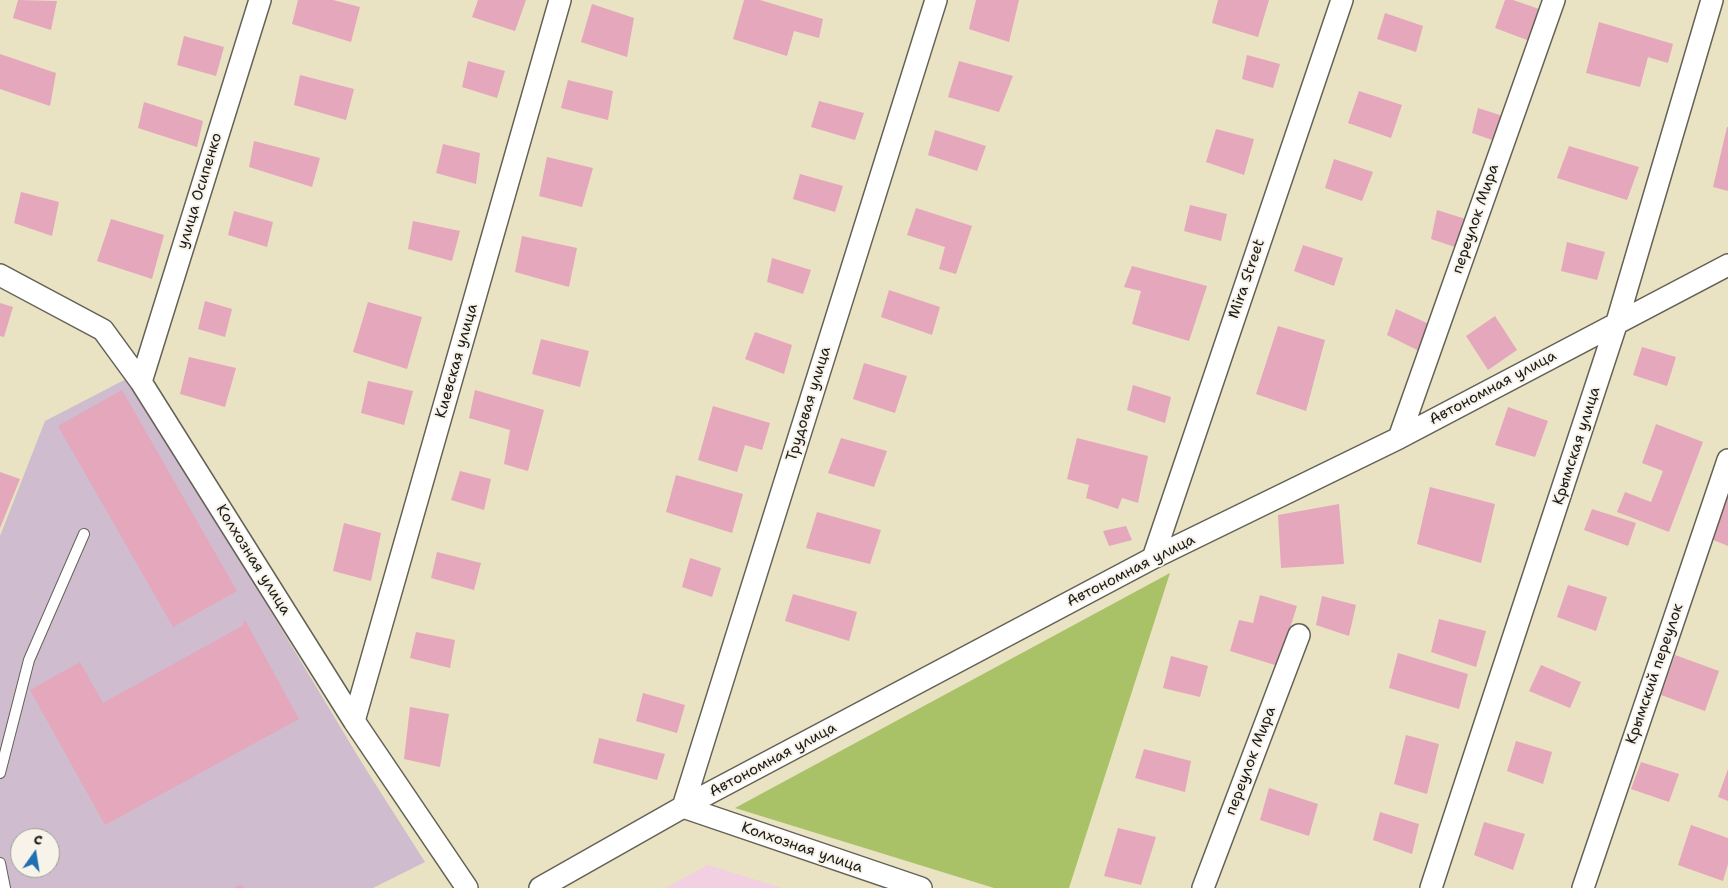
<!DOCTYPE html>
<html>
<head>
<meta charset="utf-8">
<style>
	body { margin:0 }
	#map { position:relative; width:1728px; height:888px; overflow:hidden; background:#e9e3c3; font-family:"Shantell Sans",sans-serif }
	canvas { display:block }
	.north { position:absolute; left:10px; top:828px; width:50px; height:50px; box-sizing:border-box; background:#f7f3e8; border:1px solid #9f9d96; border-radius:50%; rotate:13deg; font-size:14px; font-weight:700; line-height:20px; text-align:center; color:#1c1c1c }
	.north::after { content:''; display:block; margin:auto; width:18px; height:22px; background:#1f6fb2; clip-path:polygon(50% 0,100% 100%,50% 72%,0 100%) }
</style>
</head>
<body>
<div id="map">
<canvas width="1728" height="888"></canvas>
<div class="north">С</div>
</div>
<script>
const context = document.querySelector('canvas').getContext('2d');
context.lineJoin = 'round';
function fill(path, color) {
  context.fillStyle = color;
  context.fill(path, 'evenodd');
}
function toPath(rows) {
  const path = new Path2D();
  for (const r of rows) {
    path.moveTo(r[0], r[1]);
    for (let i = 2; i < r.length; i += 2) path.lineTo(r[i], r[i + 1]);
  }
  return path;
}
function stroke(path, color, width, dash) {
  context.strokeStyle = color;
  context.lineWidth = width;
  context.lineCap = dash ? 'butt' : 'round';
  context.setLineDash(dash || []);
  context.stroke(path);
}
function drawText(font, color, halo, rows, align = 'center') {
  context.font = font + ' "Shantell Sans",sans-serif';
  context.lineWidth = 4;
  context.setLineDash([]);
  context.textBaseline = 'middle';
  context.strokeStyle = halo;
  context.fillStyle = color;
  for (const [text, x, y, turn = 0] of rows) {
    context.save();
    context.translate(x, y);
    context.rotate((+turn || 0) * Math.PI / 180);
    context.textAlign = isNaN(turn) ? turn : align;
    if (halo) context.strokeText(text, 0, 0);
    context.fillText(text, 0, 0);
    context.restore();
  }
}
fill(toPath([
	[708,865,782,888,665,888]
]), '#f2cfe1');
fill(toPath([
	[130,377,362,763,425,862,373,888,0,888,0,536,45,421],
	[20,838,50,838,50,868,20,868]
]), '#cfbdcf');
fill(toPath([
	[1170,573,1069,888,994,888,735,808]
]), '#a9c268');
fill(toPath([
	[18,0,57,1,51,30,13,18],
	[298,0,333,0,360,7,351,42,292,24],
	[478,0,526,0,515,31,472,17],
	[744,0,760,0,823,19,819,38,794,31,787,56,733,39],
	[976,0,1019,0,1009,42,969,29],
	[1218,0,1269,0,1258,37,1212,23],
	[1505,0,1513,0,1545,11,1535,43,1495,28],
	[592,4,634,18,627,57,581,42],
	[1385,13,1423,26,1416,52,1377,39],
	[1599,22,1673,44,1668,63,1648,57,1640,87,1586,73],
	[184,36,224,47,216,76,177,65],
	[0,54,56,73,50,106,0,89],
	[1247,55,1280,64,1273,88,1242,79],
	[468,61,505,71,497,98,462,87],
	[959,61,1013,76,999,112,948,97],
	[300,75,354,89,346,120,294,105],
	[568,80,613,91,608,120,561,108],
	[1359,91,1402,105,1391,138,1348,123],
	[819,101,864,113,855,140,811,127],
	[144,102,203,121,197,147,138,128],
	[1478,108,1509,118,1501,143,1472,133],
	[1727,127,1728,127,1728,191,1713,187],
	[1216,129,1254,139,1244,175,1206,162],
	[935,130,986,146,977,171,928,155],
	[254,141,320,158,312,187,249,167],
	[443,144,480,153,476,184,436,173],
	[1569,146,1639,167,1627,200,1557,178],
	[547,157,593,168,582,207,539,196],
	[1334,159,1373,172,1362,201,1325,188],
	[800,174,843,186,835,212,793,199],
	[21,192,59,202,52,236,14,223],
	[1190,205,1227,214,1221,241,1184,231],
	[916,208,972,226,956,274,939,269,945,247,907,235],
	[1437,210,1472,221,1464,250,1431,239],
	[234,211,273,222,267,247,228,235],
	[111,219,164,235,152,279,97,261],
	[413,221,460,231,452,261,408,249],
	[522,236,577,248,569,287,515,272],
	[1567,242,1605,252,1597,280,1561,271],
	[1303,245,1343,258,1334,286,1294,271],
	[772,258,811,270,803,294,767,282],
	[1132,266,1207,286,1189,341,1132,324,1141,291,1124,287],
	[889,290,940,307,932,335,881,317],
	[205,301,232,309,225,337,198,329],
	[368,302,422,317,407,369,353,352],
	[0,303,13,307,4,337,0,336],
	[1396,309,1429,324,1419,351,1387,335],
	[1495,316,1517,350,1488,370,1466,336],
	[1278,326,1325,340,1306,411,1256,394],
	[755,332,792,345,784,374,745,359],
	[541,339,589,351,580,387,532,374],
	[1642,347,1676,357,1667,386,1633,375],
	[189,357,236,368,225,407,180,394],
	[864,363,907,376,895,413,853,399],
	[368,381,413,391,404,425,361,413],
	[1133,385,1171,397,1165,423,1127,410],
	[122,390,237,591,173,627,58,426],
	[475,390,544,410,528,471,504,464,510,430,469,418],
	[713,406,770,423,762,450,745,445,737,472,698,460],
	[1508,407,1548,421,1535,457,1495,445],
	[1656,424,1703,442,1669,532,1617,512,1625,492,1651,502,1663,471,1642,463],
	[841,438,887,451,874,487,828,473],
	[1077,438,1148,456,1138,503,1122,498,1118,509,1086,498,1089,485,1067,479],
	[460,471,491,479,484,510,451,500],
	[0,472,20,479,0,528],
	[676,475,743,494,732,533,666,512],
	[1430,487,1495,504,1481,563,1417,544],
	[1728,492,1728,546,1711,539],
	[1339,504,1344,564,1281,568,1278,515],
	[1592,509,1636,523,1628,546,1584,530],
	[817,512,881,530,870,564,806,548],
	[344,523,381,533,371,581,333,571],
	[1126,526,1132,540,1109,546,1103,531],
	[437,552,481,563,474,590,431,578],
	[690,558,721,568,712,597,682,587],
	[1568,585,1607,597,1596,631,1557,617],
	[793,594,857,612,849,641,785,621],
	[1260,595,1297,606,1278,666,1230,651,1239,620,1253,623],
	[1322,596,1356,605,1349,636,1316,625],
	[1439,619,1486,631,1476,667,1431,652],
	[245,620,299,719,105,825,30,690,80,662,103,703,242,626],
	[416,632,455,640,450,668,410,658],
	[1398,653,1468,674,1459,709,1389,688],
	[1675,655,1719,671,1705,711,1661,695],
	[1171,656,1208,666,1200,697,1163,688],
	[1541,665,1581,682,1570,708,1529,691],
	[643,693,685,705,677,733,636,721],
	[410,707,449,714,440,767,404,759],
	[1406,735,1439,744,1427,794,1394,784],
	[599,738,665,754,657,780,593,763],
	[1516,741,1552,752,1543,784,1507,771],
	[1144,749,1191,761,1185,792,1135,778],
	[1641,762,1679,774,1669,802,1631,789],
	[1728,769,1728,801,1718,797],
	[1269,788,1318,804,1309,836,1260,820],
	[1380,812,1419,824,1412,854,1373,840],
	[1484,822,1525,834,1513,870,1474,855],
	[1691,825,1728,838,1728,864,1723,881,1678,865],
	[1118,828,1156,837,1141,885,1104,876],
	[242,884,244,888,233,888]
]), '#e4a7bb');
const service = toPath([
	[0,773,29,660,84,534],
	[0,863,5,888]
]);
const minor = toPath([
	[0,275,103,330,141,382,354,721,467,888],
	[141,382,260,0],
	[1399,438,1554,0],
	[1153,558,1342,0],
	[354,721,560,0],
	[683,807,936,0],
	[683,807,921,888],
	[540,888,683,807,1153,558,1399,438,1728,265],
	[1203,888,1299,635],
	[1431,888,1617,322,1712,0],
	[1583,888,1728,460]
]);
stroke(service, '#646256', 12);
stroke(minor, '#646256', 24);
stroke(service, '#fff', 10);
stroke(minor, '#fff', 21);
drawText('15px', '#1c1c1c', '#f7f3e8', [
	["улица Осипенко",200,191,-73],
	["переулок Мира",1476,219,-71],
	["Mira Street",1247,279,-71],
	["Киевская улица",457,361,-74],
	["Автономная улица",1493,388,-28],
	["Трудовая улица",809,404,-73],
	["Крымская улица",1577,446,-72],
	["Колхозная улица",253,560,58],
	["Автономная улица",1131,571,-27],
	["Крымский переулок",1655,674,-71],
	["Автономная улица",773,760,-28],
	["переулок Мира",1251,761,-69],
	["Колхозная улица",802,848,19]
]);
</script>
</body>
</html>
